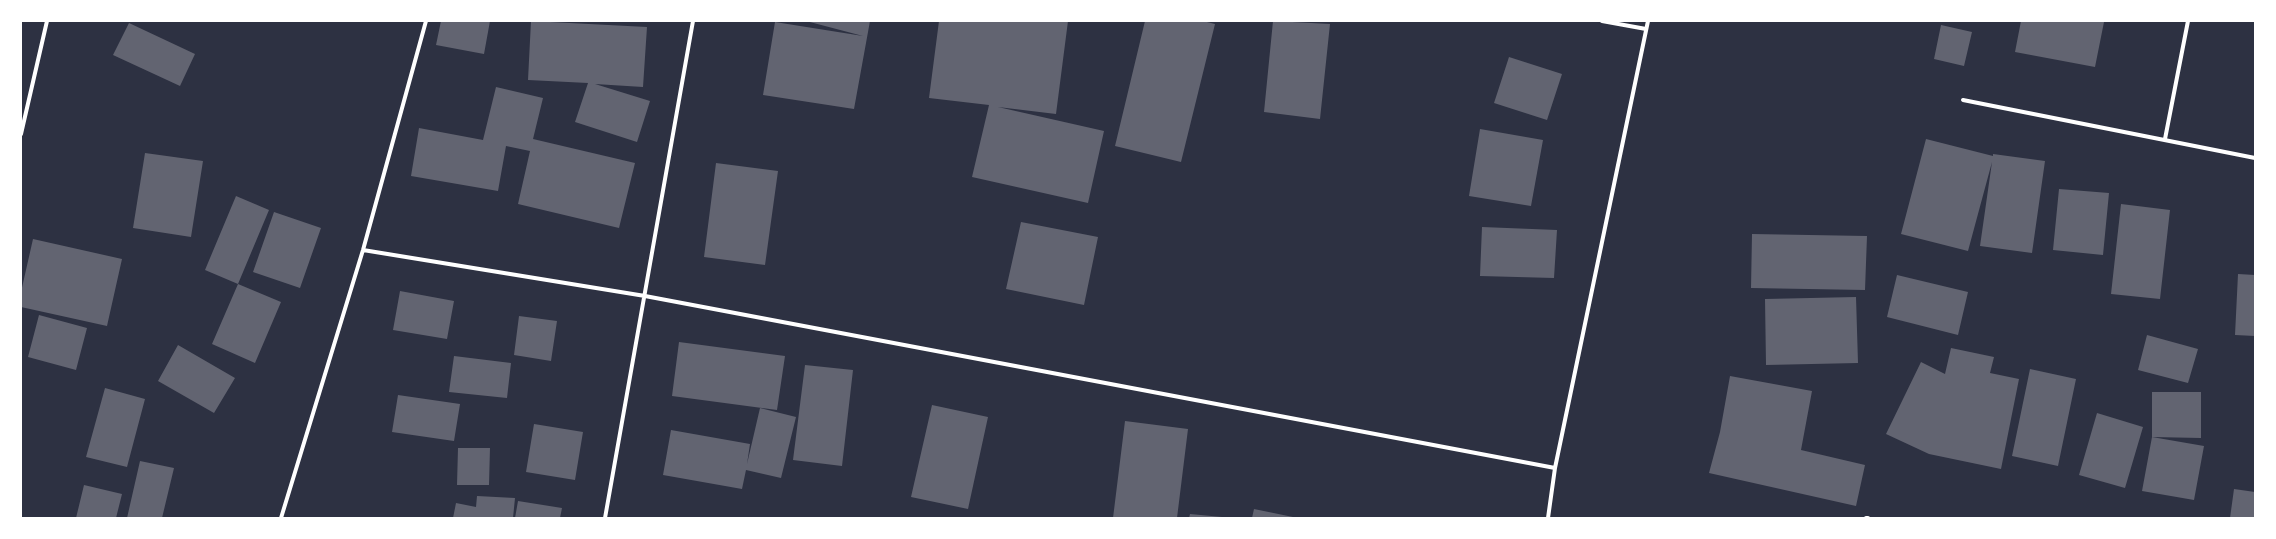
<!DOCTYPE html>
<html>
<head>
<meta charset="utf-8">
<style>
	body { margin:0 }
	#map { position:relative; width:2276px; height:539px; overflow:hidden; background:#2d3142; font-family:"Open Sans",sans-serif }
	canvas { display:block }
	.frame { position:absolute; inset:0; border:22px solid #fff; pointer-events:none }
</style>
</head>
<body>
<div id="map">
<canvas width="2276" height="539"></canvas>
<div class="frame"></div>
</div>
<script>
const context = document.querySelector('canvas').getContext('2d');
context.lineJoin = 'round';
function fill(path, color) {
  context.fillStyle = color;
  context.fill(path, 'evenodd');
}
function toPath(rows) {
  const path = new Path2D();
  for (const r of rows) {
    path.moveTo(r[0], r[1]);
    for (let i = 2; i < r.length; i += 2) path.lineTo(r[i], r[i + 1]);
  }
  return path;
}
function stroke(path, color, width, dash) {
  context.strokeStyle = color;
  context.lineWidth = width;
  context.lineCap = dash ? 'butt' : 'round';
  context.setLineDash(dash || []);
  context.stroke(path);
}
fill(toPath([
	[441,21,490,21,484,54,436,45],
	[531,21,647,27,643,87,595,84,650,101,637,142,575,122,588,83,528,80],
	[806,21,870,21,854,109,763,95,775,22,863,36],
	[939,21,1068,21,1056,114,998,107,1104,131,1088,203,972,177,989,105,929,98],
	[1145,21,1203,21,1215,24,1181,162,1115,146],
	[1273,21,1330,24,1320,119,1264,112],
	[2021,21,2104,22,2095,67,2015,52],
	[129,23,195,54,180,86,113,55],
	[1941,25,1972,32,1964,66,1934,59],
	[1509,57,1562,74,1547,120,1494,103],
	[496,87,543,98,533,139,635,163,619,228,518,204,530,151,506,146,498,191,411,176,419,128,483,140],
	[1480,129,1543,140,1531,206,1469,196],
	[1926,139,1993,156,1993,154,2045,161,2032,253,1980,246,1992,162,1968,251,1901,234],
	[145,153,203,161,191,237,133,228],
	[716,163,778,171,765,265,704,257],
	[2059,189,2109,193,2103,255,2053,250],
	[236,196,269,210,238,284,205,270],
	[2121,204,2170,210,2160,299,2111,294],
	[274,212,321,228,300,288,253,272],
	[1021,222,1098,237,1084,305,1006,289],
	[1482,227,1557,230,1554,278,1480,276],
	[1752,234,1867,236,1865,290,1751,288],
	[33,239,122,259,107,326,21,307,21,292],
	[2238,274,2255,275,2255,336,2235,335],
	[1897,275,1968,292,1958,335,1887,317],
	[238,284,281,302,255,363,212,344],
	[400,291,454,301,447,339,393,330],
	[1856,297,1858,363,1766,365,1765,299],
	[39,315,87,328,76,370,28,357],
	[519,316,557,321,551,361,514,355],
	[2147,335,2198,349,2188,383,2138,370],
	[679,342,785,356,777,410,672,396],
	[178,345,235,378,214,413,158,381],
	[1951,348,1994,357,1990,373,2019,379,2001,469,1929,454,1886,434,1921,362,1945,374],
	[454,356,511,363,507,398,449,392],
	[805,365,853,370,842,466,793,460],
	[2030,369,2076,379,2058,466,2012,456],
	[1730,376,1812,391,1801,450,1865,465,1856,506,1709,473,1720,432],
	[105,388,145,399,127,467,86,457],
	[2152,392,2201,392,2201,438,2152,437],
	[398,395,460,404,454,441,392,432],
	[932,405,988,417,968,509,911,497],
	[760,408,796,417,781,478,746,470,742,489,663,475,671,430,750,444,747,464],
	[2097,413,2143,427,2125,488,2079,475],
	[1125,421,1188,429,1177,518,1113,518],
	[534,424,583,432,575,480,526,472],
	[2152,437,2204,446,2194,500,2142,491],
	[458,448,490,448,489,485,457,485],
	[140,461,174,468,162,518,127,518],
	[84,485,122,494,116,518,76,518],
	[2234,489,2255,492,2255,518,2230,518],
	[477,496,515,498,513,518,453,518,456,503,476,507],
	[518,501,562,508,560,518,515,518],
	[1254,509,1293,517,1293,518,1252,518],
	[1190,514,1222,517,1221,518,1189,518]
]), '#626471');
stroke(toPath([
	[1602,21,1646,29],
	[1963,100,2255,158],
	[21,134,47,21],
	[2165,139,2188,21],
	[363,250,645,296,1555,468],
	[281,518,363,250,426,21],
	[605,518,693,21],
	[1548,518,1555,468,1648,21],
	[1866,518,1868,518]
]), '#fff', 4);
</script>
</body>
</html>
